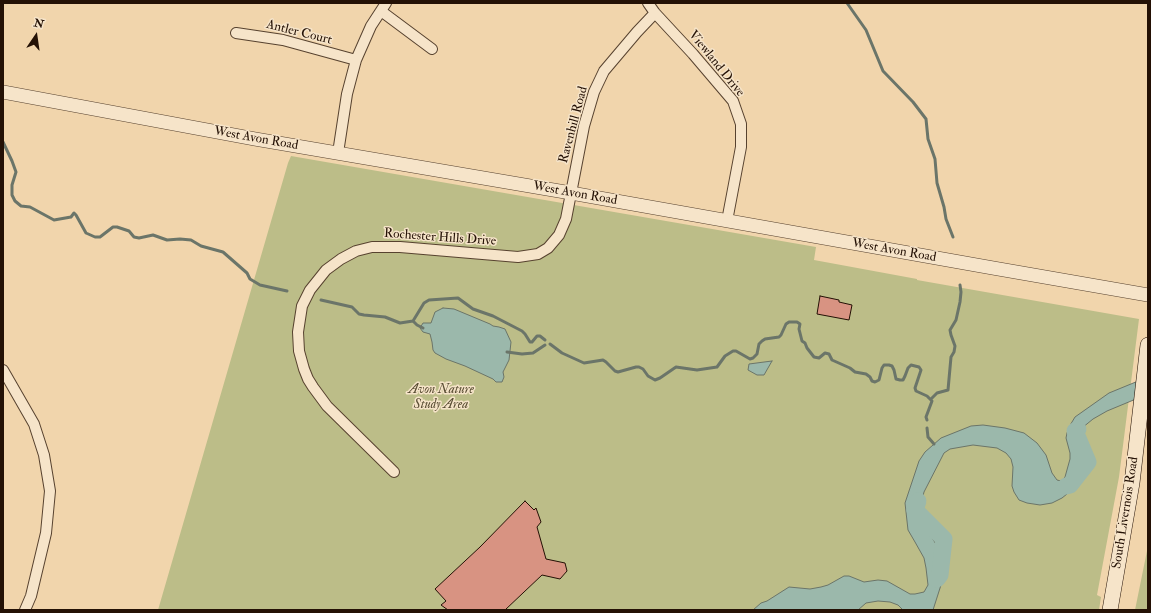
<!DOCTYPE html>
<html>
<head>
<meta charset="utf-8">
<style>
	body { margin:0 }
	#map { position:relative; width:1151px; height:613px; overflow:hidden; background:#f1d5ac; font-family:"IM FELL Double Pica",serif }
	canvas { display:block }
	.frame { position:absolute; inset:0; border:4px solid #241105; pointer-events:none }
	.north { position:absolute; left:16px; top:16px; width:40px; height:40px; -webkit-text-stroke:3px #f6e4c9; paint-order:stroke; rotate:13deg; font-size:11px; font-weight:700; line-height:16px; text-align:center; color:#241105 }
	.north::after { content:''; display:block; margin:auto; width:14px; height:18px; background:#241105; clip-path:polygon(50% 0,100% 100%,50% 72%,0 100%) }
</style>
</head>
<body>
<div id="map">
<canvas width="1151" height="613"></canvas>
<div class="frame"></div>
<div class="north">N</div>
</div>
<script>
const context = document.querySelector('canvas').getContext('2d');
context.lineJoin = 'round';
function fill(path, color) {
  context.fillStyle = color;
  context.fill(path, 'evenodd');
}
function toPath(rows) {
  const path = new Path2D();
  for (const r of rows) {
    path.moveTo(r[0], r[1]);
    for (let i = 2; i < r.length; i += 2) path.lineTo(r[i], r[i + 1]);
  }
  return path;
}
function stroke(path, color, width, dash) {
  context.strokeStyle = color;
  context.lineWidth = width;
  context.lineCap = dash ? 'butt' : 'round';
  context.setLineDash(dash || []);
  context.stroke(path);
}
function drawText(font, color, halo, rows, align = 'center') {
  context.font = font + ' "IM FELL Double Pica",serif';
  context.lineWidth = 3;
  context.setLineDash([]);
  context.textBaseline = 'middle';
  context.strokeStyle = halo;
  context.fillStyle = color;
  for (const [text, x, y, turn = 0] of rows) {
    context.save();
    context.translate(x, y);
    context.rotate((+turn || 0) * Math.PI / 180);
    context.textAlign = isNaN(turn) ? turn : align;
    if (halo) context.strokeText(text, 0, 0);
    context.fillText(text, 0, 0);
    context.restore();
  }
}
fill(toPath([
	[291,156,816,247,814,260,917,279,917,280,1139,319,1119,477,1097,595,1101,597,1099,610,158,610,288,163],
	[1148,546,1148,610,1135,610]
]), '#bcbd88');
const water = toPath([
	[443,308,454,309,490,324,493,326,499,327,505,329,511,342,509,360,503,372,504,377,502,382,496,382,493,379,465,366,446,359,435,353,433,350,432,342,430,334,423,332,420,328,423,323,431,323,435,312,443,308],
	[772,361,764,375,757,375,748,370,749,364,772,361],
	[1148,377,1148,394,1107,411,1093,419,1082,428,1082,464,1079,475,1067,494,1062,498,1052,503,1040,505,1027,503,1019,500,1014,492,1012,486,1013,467,1011,459,1006,453,997,448,973,445,950,449,944,453,924,492,922,500,924,521,929,533,941,552,943,558,941,585,933,610,903,610,898,605,890,602,878,601,866,603,858,610,753,610,761,603,767,601,789,587,810,589,821,587,828,585,844,576,849,576,864,582,878,580,887,581,910,594,915,594,924,592,928,585,926,568,924,558,915,542,908,530,905,503,919,461,925,452,941,438,971,426,983,425,1005,428,1024,433,1037,443,1046,455,1052,473,1057,480,1061,481,1065,477,1070,459,1070,453,1066,438,1067,433,1069,427,1075,417,1109,393,1148,377]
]);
fill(water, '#9bb8ab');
stroke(water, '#6b7569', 1);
stroke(toPath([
	[847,3,866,30,883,71,913,102,926,119,928,139,935,159,937,183,944,207,946,219,953,237],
	[3,142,12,161,16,172,12,185,12,195,15,201,21,206,30,207,54,220,71,217,74,213,76,215,86,233,95,237,100,237,113,227,117,227,129,231,134,237,139,238,153,235,167,240,180,239,191,240,201,246,223,252,247,273,250,279,260,285,287,291],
	[321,300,352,307,359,314,364,315,385,317,400,323,413,321,424,303,429,300,458,298,473,309,493,316,522,331,525,334,530,342,532,342,537,336,540,336,545,340],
	[413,321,417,325,423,328],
	[550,344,562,353,584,363,603,360,606,362,615,371,618,372,636,367,639,367,643,369,648,376,655,380,660,378,676,367,697,370,717,367,725,356,733,351,736,351,750,359,753,358,757,354,759,344,762,341,765,339,779,337,781,335,786,324,789,322,797,322,800,324,799,329,802,341,805,343,807,348,814,357,819,358,825,353,829,354,832,360,850,368,855,372,866,374,870,377,872,381,875,382,879,380,882,368,884,365,889,365,892,366,894,370,896,379,900,380,903,380,905,376,908,368,911,365,919,367,921,370,915,388,916,391,927,396,932,401,926,417,927,420],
	[507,352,522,354,533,353,545,345],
	[931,399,937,393,948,390,951,357,954,352,955,346,951,335,950,330,956,320,960,302,961,292,960,285],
	[927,428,928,437,934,444]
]), '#6b7569', 3);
stroke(toPath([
	[1066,486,1070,485,1088,462,1075,431,1078,429],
	[918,501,915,510,944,539,940,575,937,579]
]), '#9bb8ab', 17);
const building = toPath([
	[820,296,839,300,839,302,852,305,849,320,817,314,820,296],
	[525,501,534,510,536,508,541,522,537,527,546,559,565,563,567,571,560,579,542,575,505,610,448,610,441,605,446,601,435,589,480,547,525,501]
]);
fill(building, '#d89382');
stroke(building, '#241105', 1);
const minor = toPath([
	[648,3,655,13,693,54,733,101,741,124,741,147,727,221],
	[381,11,432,49],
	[236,33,283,40,356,60],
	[338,153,347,94,356,60,371,26,386,3],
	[3,370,34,424,44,455,50,491,46,533,31,596,25,610],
	[394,472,327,406,313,387,308,379,304,369,299,351,298,332,302,306,310,290,326,270,341,259,356,251,372,247,400,247,518,257,538,254,548,248,559,235,566,219,584,126,594,92,604,71,637,32,655,13]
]);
const tertiary = toPath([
	[3,92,255,139,571,193,993,268,1148,295]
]);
const secondary = toPath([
	[1110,610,1132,483,1148,345]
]);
stroke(minor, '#57422f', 12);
stroke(tertiary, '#57422f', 14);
stroke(secondary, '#241105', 16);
stroke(minor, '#f6e4c9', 10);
stroke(tertiary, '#f6e4c9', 13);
stroke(secondary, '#f6e4c9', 15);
drawText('13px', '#241105', '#f6e4c9', [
	["Antler Court",299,33,14],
	["Viewland Drive",716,64,51],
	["Ravenhill Road",574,125,-75],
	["West Avon Road",256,139,10],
	["West Avon Road",575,194,10],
	["Rochester Hills Drive",440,238,4],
	["West Avon Road",894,251,10],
	["South Livernois Road",1126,513,-81]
]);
drawText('italic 13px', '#594d33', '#f6e4c9', [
	["Avon Nature",441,390],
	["Study Area",441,405]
]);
</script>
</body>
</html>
